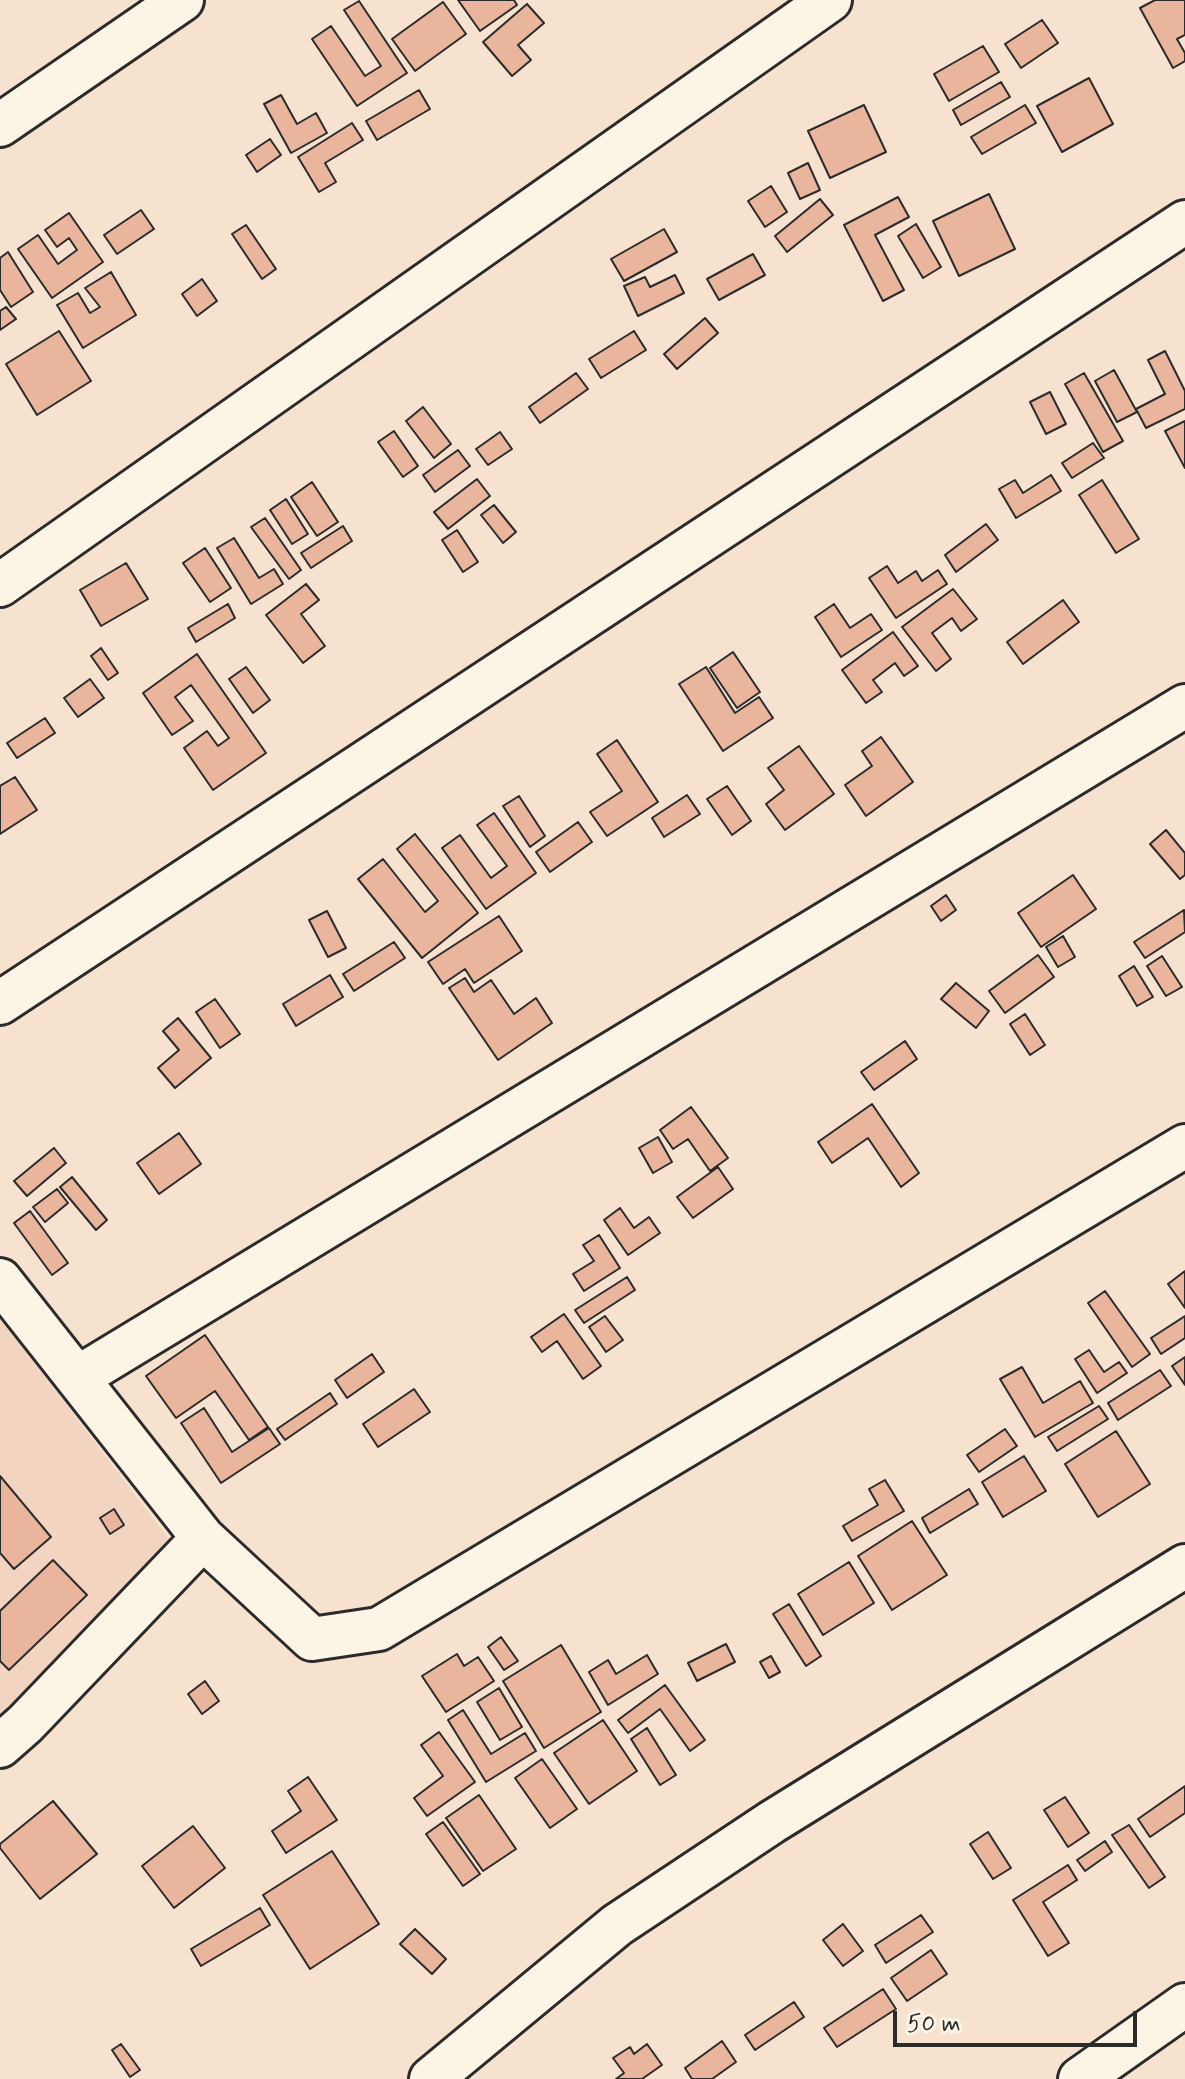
<!DOCTYPE html>
<html>
<head>
<meta charset="utf-8">
<style>
	body { margin:0 }
	#map { position:relative; width:1185px; height:2079px; overflow:hidden; background:#f7e2cf; font-family:Mynerve,sans-serif }
	canvas { display:block }
	.scale { position:absolute; left:893px; top:2011px; width:244px; height:36px; box-sizing:border-box; border:4px solid #2b2b2b; border-top:0; padding-left:10px; font-size:24px; line-height:28px; white-space:nowrap; color:#2b2b2b; -webkit-text-stroke:6px #fcf5e5; paint-order:stroke }
</style>
</head>
<body>
<div id="map">
<canvas width="1185" height="2079"></canvas>
<div class="scale">50 m</div>
</div>
<script>
const context = document.querySelector('canvas').getContext('2d');
context.lineJoin = 'round';
function fill(path, color) {
  context.fillStyle = color;
  context.fill(path, 'evenodd');
}
function toPath(rows) {
  const path = new Path2D();
  for (const r of rows) {
    path.moveTo(r[0], r[1]);
    for (let i = 2; i < r.length; i += 2) path.lineTo(r[i], r[i + 1]);
  }
  return path;
}
function stroke(path, color, width, dash) {
  context.strokeStyle = color;
  context.lineWidth = width;
  context.lineCap = dash ? 'butt' : 'round';
  context.setLineDash(dash || []);
  context.stroke(path);
}
fill(toPath([
	[0,1318,191,1568,0,1715]
]), '#f3d4c0');
const building = toPath([
	[458,0,514,0,517,5,480,31,458,0],
	[1155,0,1185,0,1185,35,1177,39,1185,53,1185,61,1173,68,1140,8,1155,0],
	[359,1,407,73,357,106,312,39,331,26,365,76,381,66,344,10,359,1],
	[443,2,466,34,415,71,392,39,443,2],
	[527,4,544,23,518,45,531,60,512,76,483,42,527,4],
	[1042,20,1058,43,1021,68,1005,44,1042,20],
	[983,46,999,72,949,101,934,74,983,46],
	[1089,78,1113,124,1062,152,1037,106,1089,78],
	[1001,82,1010,97,961,125,953,110,1001,82],
	[419,90,430,109,377,140,366,121,419,90],
	[281,95,297,124,316,113,327,133,291,153,264,104,281,95],
	[864,105,886,152,830,178,808,131,864,105],
	[1025,105,1036,123,982,154,971,137,1025,105],
	[352,123,363,140,325,163,336,182,319,192,298,157,352,123],
	[270,139,281,155,257,172,246,155,270,139],
	[808,163,820,190,800,199,788,173,808,163],
	[771,186,787,212,765,227,748,201,771,186],
	[989,194,1015,249,959,276,933,221,989,194],
	[898,197,909,217,875,235,904,290,883,301,844,225,898,197],
	[820,199,833,215,787,252,775,236,820,199],
	[141,210,154,229,117,254,104,235,141,210],
	[69,213,103,262,52,298,18,249,38,235,58,264,77,250,69,238,57,247,45,230,69,213],
	[916,224,941,267,923,278,898,236,916,224],
	[246,225,276,269,262,279,232,234,246,225],
	[664,229,677,252,624,281,611,259,664,229],
	[8,252,33,292,11,307,0,290,0,258,8,252],
	[753,254,765,275,719,300,707,279,753,254],
	[111,272,136,315,83,348,57,305,78,293,90,313,100,307,85,288,111,272],
	[675,275,684,293,638,316,624,286,645,277,650,287,675,275],
	[202,279,217,301,197,316,182,294,202,279],
	[6,307,16,319,0,330,0,311,6,307],
	[705,318,718,333,677,369,664,354,705,318],
	[59,331,91,381,37,415,6,364,59,331],
	[634,331,646,350,601,378,589,359,634,331],
	[1165,351,1185,391,1185,409,1146,428,1136,409,1165,394,1148,360,1165,351],
	[1114,370,1137,412,1117,422,1095,381,1114,370],
	[576,373,588,389,540,423,529,407,576,373],
	[1084,373,1123,441,1103,452,1065,384,1084,373],
	[1050,392,1066,424,1046,434,1030,402,1050,392],
	[423,407,451,444,434,458,406,421,423,407],
	[1185,421,1185,468,1165,431,1185,421],
	[394,431,418,466,403,477,378,442,394,431],
	[500,432,512,449,488,465,476,449,500,432],
	[1093,443,1104,458,1072,478,1062,463,1093,443],
	[458,450,470,466,435,492,423,475,458,450],
	[1051,475,1061,491,1016,518,999,489,1015,480,1023,493,1051,475],
	[477,479,490,496,448,529,434,512,477,479],
	[1102,480,1139,539,1116,553,1079,495,1102,480],
	[312,482,338,522,317,536,291,497,312,482],
	[286,499,308,534,292,544,270,510,286,499],
	[494,505,516,532,503,543,481,515,494,505],
	[265,518,301,570,289,579,251,527,265,518],
	[986,524,998,540,956,572,945,555,986,524],
	[343,526,352,541,311,568,301,553,343,526],
	[457,530,478,562,463,572,442,540,457,530],
	[234,538,259,578,274,569,283,584,251,604,217,548,234,538],
	[205,548,231,588,210,602,183,563,205,548],
	[126,563,148,599,101,626,80,590,126,563],
	[887,566,898,583,916,571,922,581,938,570,947,584,896,618,869,578,887,566],
	[306,584,319,600,301,614,325,646,303,663,266,615,306,584],
	[953,589,977,619,961,631,952,618,932,633,951,659,936,671,902,627,953,589],
	[1063,600,1079,622,1023,664,1007,642,1063,600],
	[228,604,235,618,196,642,188,628,228,604],
	[834,604,850,628,871,614,882,630,841,657,815,617,834,604],
	[893,632,918,666,904,676,895,663,873,680,882,692,866,703,842,670,893,632],
	[101,648,118,673,108,680,91,656,101,648],
	[733,652,760,692,737,708,710,668,733,652],
	[197,654,266,753,213,790,184,748,207,731,218,746,229,738,191,685,175,697,193,721,172,735,143,693,197,654],
	[246,667,270,700,253,713,229,679,246,667],
	[706,667,735,713,759,697,773,718,723,751,679,684,706,667],
	[90,679,104,698,78,717,64,698,90,679],
	[45,718,55,733,17,758,7,743,45,718],
	[881,737,913,782,866,816,845,785,872,766,862,751,881,737],
	[617,740,658,802,607,836,590,812,622,791,597,754,617,740],
	[799,746,834,794,785,830,766,804,784,790,768,768,799,746],
	[15,777,37,810,0,834,0,786,15,777],
	[727,786,751,821,732,835,707,799,727,786],
	[687,795,700,814,664,837,652,818,687,795],
	[519,796,545,836,530,847,503,806,519,796],
	[494,813,536,873,486,909,442,848,460,835,491,878,507,866,477,825,494,813],
	[578,822,592,842,550,872,536,852,578,822],
	[1166,830,1185,853,1185,875,1180,879,1150,844,1166,830],
	[415,834,478,913,422,958,358,879,383,859,425,912,438,901,397,849,415,834],
	[1073,875,1096,909,1041,947,1018,913,1073,875],
	[946,895,956,910,941,921,931,906,946,895],
	[1184,910,1185,932,1145,958,1134,942,1184,910],
	[327,911,346,948,328,957,309,920,327,911],
	[499,916,522,951,474,983,465,969,443,984,428,962,499,916],
	[1063,936,1075,957,1058,967,1046,947,1063,936],
	[394,942,405,958,354,991,343,974,394,942],
	[1038,955,1054,977,1005,1013,989,991,1038,955],
	[1162,956,1182,987,1166,996,1147,966,1162,956],
	[1134,966,1153,997,1137,1006,1119,976,1134,966],
	[330,975,343,997,296,1026,283,1004,330,975],
	[465,978,474,992,491,980,514,1014,536,998,552,1023,498,1060,449,988,465,978],
	[956,983,989,1011,976,1028,941,999,956,983],
	[215,999,240,1034,220,1048,196,1012,215,999],
	[1025,1014,1045,1045,1030,1055,1010,1024,1025,1014],
	[178,1018,211,1058,175,1088,158,1068,179,1050,163,1031,178,1018],
	[905,1041,917,1059,874,1090,861,1072,905,1041],
	[872,1104,919,1173,901,1187,868,1138,832,1163,818,1142,872,1104],
	[691,1107,728,1158,710,1171,688,1139,673,1149,660,1130,691,1107],
	[179,1133,201,1164,159,1194,137,1163,179,1133],
	[658,1137,672,1162,653,1173,639,1148,658,1137],
	[54,1148,66,1163,27,1196,14,1181,54,1148],
	[718,1167,733,1189,693,1218,677,1197,718,1167],
	[72,1177,107,1220,96,1230,60,1187,72,1177],
	[57,1189,68,1203,45,1222,33,1207,57,1189],
	[620,1208,634,1228,649,1217,660,1233,628,1255,604,1220,620,1208],
	[30,1211,68,1263,52,1275,14,1223,30,1211],
	[599,1235,620,1268,584,1291,573,1274,594,1261,583,1245,599,1235],
	[1185,1271,1185,1308,1168,1284,1185,1271],
	[627,1277,635,1290,584,1323,575,1310,627,1277],
	[1105,1291,1150,1354,1132,1367,1088,1303,1105,1291],
	[564,1314,601,1366,583,1379,557,1341,542,1352,531,1337,564,1314],
	[605,1316,623,1340,606,1352,589,1327,605,1316],
	[1185,1316,1185,1338,1161,1354,1151,1338,1185,1316],
	[205,1335,268,1427,249,1440,215,1391,176,1418,146,1376,205,1335],
	[1089,1350,1104,1372,1119,1362,1127,1373,1097,1393,1075,1359,1089,1350],
	[372,1354,384,1372,347,1398,335,1380,372,1354],
	[1185,1357,1185,1385,1172,1366,1185,1357],
	[1022,1367,1043,1403,1080,1381,1093,1403,1035,1437,1000,1379,1022,1367],
	[1160,1370,1171,1386,1118,1420,1108,1403,1160,1370],
	[414,1389,430,1412,378,1447,363,1424,414,1389],
	[330,1393,337,1404,285,1440,277,1429,330,1393],
	[1099,1406,1108,1419,1057,1451,1048,1437,1099,1406],
	[204,1408,232,1452,269,1428,280,1444,221,1483,181,1423,204,1408],
	[1005,1429,1017,1446,979,1472,967,1455,1005,1429],
	[1116,1431,1150,1484,1098,1517,1065,1464,1116,1431],
	[1024,1456,1046,1491,1003,1517,982,1482,1024,1456],
	[0,1476,51,1537,14,1569,0,1553,0,1476],
	[885,1480,904,1511,852,1541,843,1526,878,1505,869,1489,885,1480],
	[969,1489,978,1504,930,1533,922,1518,969,1489],
	[114,1509,124,1525,110,1534,100,1518,114,1509],
	[912,1521,947,1575,892,1610,858,1556,912,1521],
	[53,1560,87,1595,9,1670,0,1661,0,1611,53,1560],
	[849,1562,874,1603,823,1635,798,1594,849,1562],
	[789,1604,821,1656,806,1666,773,1614,789,1604],
	[501,1637,518,1661,504,1670,488,1647,501,1637],
	[726,1644,735,1662,697,1681,688,1663,726,1644],
	[561,1645,601,1712,544,1748,503,1681,561,1645],
	[457,1654,464,1666,478,1657,494,1681,446,1712,422,1676,457,1654],
	[647,1655,658,1674,608,1705,589,1672,608,1660,616,1674,647,1655],
	[771,1656,780,1672,769,1678,760,1662,771,1656],
	[205,1681,219,1701,202,1714,188,1694,205,1681],
	[665,1685,705,1740,690,1751,660,1709,628,1733,618,1720,665,1685],
	[499,1688,522,1727,500,1740,477,1702,499,1688],
	[463,1710,491,1754,525,1733,536,1751,486,1782,448,1720,463,1710],
	[603,1720,637,1771,589,1804,554,1753,603,1720],
	[647,1728,676,1775,660,1785,631,1739,647,1728],
	[439,1732,475,1782,427,1816,414,1798,443,1776,421,1745,439,1732],
	[542,1759,577,1809,550,1828,515,1778,542,1759],
	[308,1777,337,1820,286,1853,272,1831,301,1811,288,1791,308,1777],
	[1185,1786,1185,1813,1150,1837,1138,1819,1185,1786],
	[479,1795,516,1849,483,1871,446,1818,479,1795],
	[1065,1797,1089,1833,1068,1847,1044,1810,1065,1797],
	[53,1801,97,1854,40,1899,0,1848,0,1844,53,1801],
	[443,1822,480,1874,463,1886,426,1834,443,1822],
	[1129,1825,1165,1877,1149,1888,1112,1835,1129,1825],
	[193,1826,225,1868,174,1908,142,1866,193,1826],
	[988,1832,1011,1868,993,1879,970,1844,988,1832],
	[1105,1841,1112,1852,1085,1871,1077,1860,1105,1841],
	[332,1851,379,1924,310,1969,263,1895,332,1851],
	[1068,1865,1077,1880,1043,1902,1069,1943,1048,1956,1013,1900,1068,1865],
	[260,1908,270,1925,201,1966,191,1949,260,1908],
	[921,1915,933,1932,886,1963,875,1945,921,1915],
	[843,1924,863,1951,843,1966,823,1940,843,1924],
	[415,1929,446,1959,432,1974,400,1944,415,1929],
	[931,1950,947,1974,907,2001,891,1978,931,1950],
	[883,1989,896,2009,837,2047,824,2028,883,1989],
	[794,2002,804,2017,755,2050,745,2035,794,2002],
	[722,2041,736,2062,712,2079,692,2079,685,2068,722,2041],
	[121,2044,140,2070,130,2077,112,2050,121,2044],
	[647,2044,662,2065,642,2079,616,2079,624,2073,613,2058,630,2047,634,2054,647,2044]
]);
fill(building, '#eab59d');
stroke(building, '#2b2b2b', 2);
const minor = toPath([
	[0,125,182,0],
	[0,585,830,0],
	[0,1003,1185,222],
	[0,1280,203,1538,312,1639,379,1629,1185,1146],
	[77,1378,1185,706],
	[0,1746,25,1724,203,1538],
	[431,2079,617,1925,772,1822,1185,1566],
	[1080,2079,1185,2005]
]);
stroke(minor, '#2b2b2b', 48);
stroke(minor, '#fcf5e5', 42);
</script>
</body>
</html>
